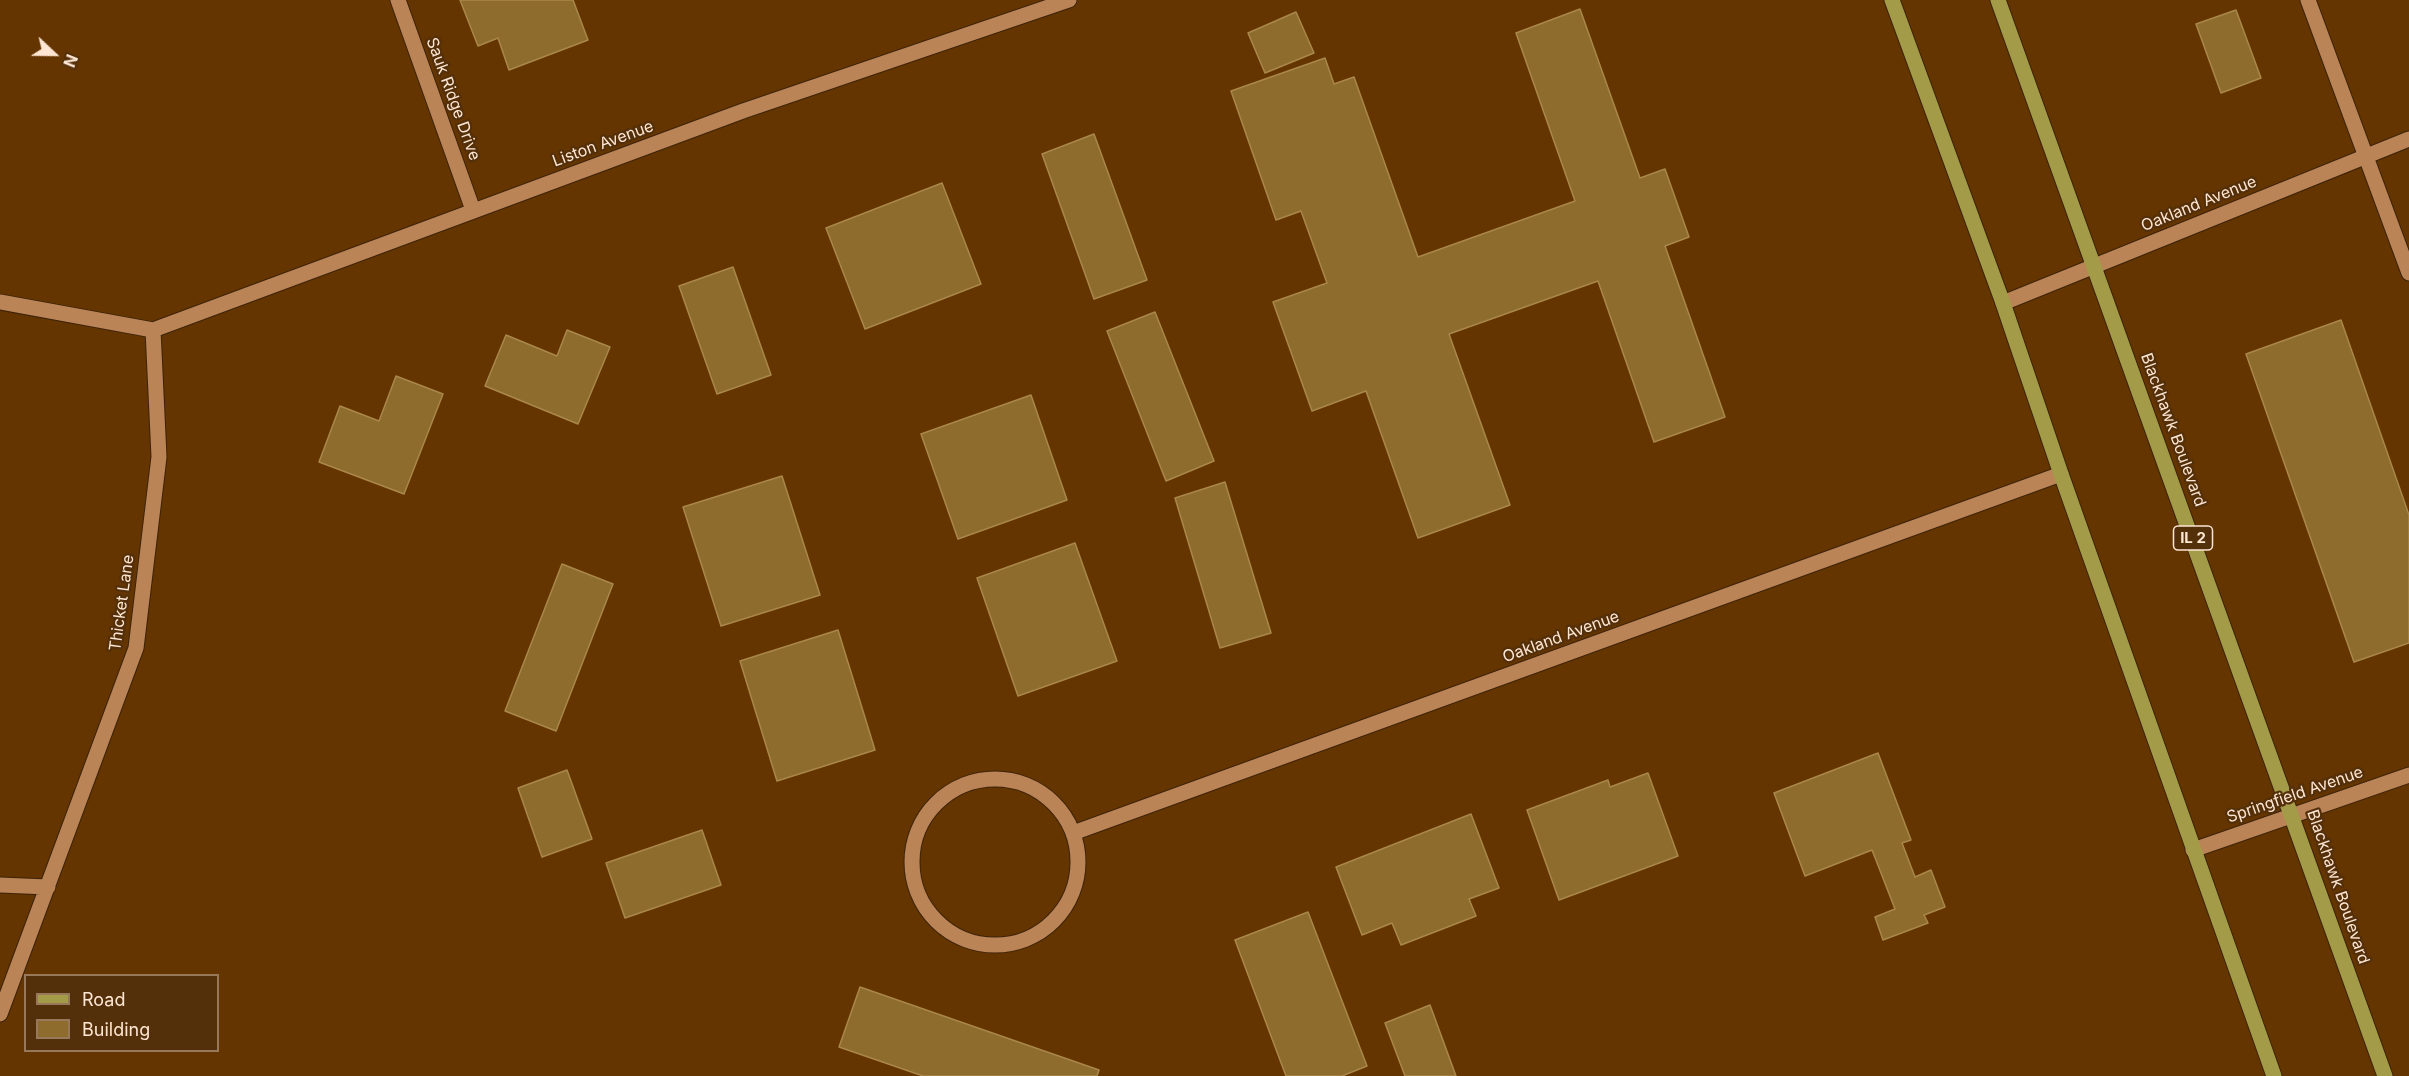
<!DOCTYPE html>
<html>
<head>
<meta charset="utf-8">
<style>
	body { margin:0 }
	#map { position:relative; width:2409px; height:1076px; overflow:hidden; background:#653500; font-family:Inter,sans-serif }
	canvas { display:block }
	.legend { position:absolute; left:24px; top:974px; width:195px; height:78px; box-sizing:border-box; background:#532f0a; border:2px solid #97785a; margin:0; padding:8px 10px; list-style:none; font-size:18px; color:#fee6d3 }
	.legend li { display:flex; align-items:center; gap:12px; height:30px }
	.legend b { width:30px; border:2px solid #97785a }
	.north { position:absolute; left:24px; top:24px; width:60px; height:60px; -webkit-text-stroke:4px #532f0a; paint-order:stroke; rotate:112deg; font-size:16px; font-weight:700; line-height:24px; text-align:center; color:#fee6d3 }
	.north::after { content:''; display:block; margin:auto; width:21px; height:27px; background:#fee6d3; clip-path:polygon(50% 0,100% 100%,50% 72%,0 100%) }
</style>
</head>
<body>
<div id="map">
<canvas width="2409" height="1076"></canvas>
<ul class="legend">
<li><b style="height:8px;background:#a39b47"></b>Road</li>
<li><b style="height:16px;background:#8d6c2d"></b>Building</li>
</ul>
<div class="north">N</div>
</div>
<script>
const context = document.querySelector('canvas').getContext('2d');
context.lineJoin = 'round';
function fill(path, color) {
  context.fillStyle = color;
  context.fill(path, 'evenodd');
}
function toPath(rows) {
  const path = new Path2D();
  for (const r of rows) {
    if (r.length === 3) {
      path.moveTo(r[0] + r[2], r[1]);
      path.arc(r[0], r[1], r[2], 0, 2 * Math.PI);
      continue;
    }
    path.moveTo(r[0], r[1]);
    for (let i = 2; i < r.length; i += 2) path.lineTo(r[i], r[i + 1]);
  }
  return path;
}
function stroke(path, color, width, dash) {
  context.strokeStyle = color;
  context.lineWidth = width;
  context.lineCap = dash ? 'butt' : 'round';
  context.setLineDash(dash || []);
  context.stroke(path);
}
function drawText(font, color, halo, rows, align = 'center') {
  context.font = font + ' Inter,sans-serif';
  context.lineWidth = 4.5;
  context.setLineDash([]);
  context.textBaseline = 'middle';
  context.strokeStyle = halo;
  context.fillStyle = color;
  for (const [text, x, y, turn = 0] of rows) {
    context.save();
    context.translate(x, y);
    context.rotate((+turn || 0) * Math.PI / 180);
    context.textAlign = isNaN(turn) ? turn : align;
    if (halo) context.strokeText(text, 0, 0);
    context.fillText(text, 0, 0);
    context.restore();
  }
}
const building = toPath([
	[460,0,573,0,588,40,509,70,498,38,478,46,460,0],
	[1580,9,1640,178,1665,169,1689,237,1665,246,1725,417,1654,442,1598,281,1449,334,1510,505,1418,538,1366,391,1312,411,1273,302,1327,283,1301,211,1276,220,1231,91,1325,58,1334,84,1354,77,1418,257,1575,201,1516,33,1580,9],
	[2236,10,2261,78,2221,93,2196,24,2236,10],
	[1296,12,1314,53,1265,73,1248,33,1296,12],
	[1094,134,1147,280,1094,299,1042,154,1094,134],
	[942,183,981,284,865,329,826,228,942,183],
	[733,267,771,375,717,394,679,286,733,267],
	[1155,312,1214,461,1166,481,1107,331,1155,312],
	[2341,320,2409,515,2409,643,2354,662,2246,354,2341,320],
	[567,330,610,347,578,424,485,386,506,335,557,356,567,330],
	[396,376,443,394,404,494,319,462,340,406,379,421,396,376],
	[1031,395,1067,500,958,539,921,434,1031,395],
	[782,476,820,595,721,626,683,507,782,476],
	[1225,482,1271,633,1220,648,1175,498,1225,482],
	[1075,543,1117,661,1018,696,977,578,1075,543],
	[562,564,613,584,556,731,505,711,562,564],
	[838,630,875,750,777,781,740,661,838,630],
	[1878,753,1911,840,1902,843,1915,877,1931,870,1945,907,1924,915,1928,923,1883,940,1875,917,1895,909,1872,850,1805,876,1774,793,1878,753],
	[567,770,592,839,542,857,518,788,567,770],
	[1648,773,1678,856,1559,900,1527,810,1608,780,1610,787,1648,773],
	[1471,814,1499,888,1469,899,1476,916,1401,945,1392,923,1362,935,1336,867,1471,814],
	[702,830,721,885,625,918,606,863,702,830],
	[1308,912,1367,1066,1342,1076,1286,1076,1235,940,1308,912],
	[860,987,1099,1070,1097,1076,923,1076,839,1047,860,987],
	[1430,1005,1456,1076,1405,1076,1385,1023,1430,1005]
]);
fill(building, '#8d6c2d');
stroke(building, '#aa874a', 1.5);
const service = toPath([
	[2308,0,2409,273]
]);
const minor = toPath([
	[398,0,473,210],
	[0,302,153,330,159,457,136,648,0,1014],
	[2003,303,2409,139],
	[153,330,743,111,1069,0],
	[995,862,83],
	[1073,833,2061,474],
	[2193,850,2409,775],
	[0,885,48,887]
]);
const primary = toPath([
	[1892,0,2003,303,2061,474,2274,1076],
	[1998,0,2385,1076]
]);
stroke(service, '#3d230a', 17);
stroke(minor, '#3d230a', 17);
stroke(primary, '#3d230a', 17);
stroke(service, '#ba8457', 15);
stroke(minor, '#ba8457', 15);
stroke(primary, '#a39b47', 15);
for (const [x, y, w] of [
	[2193,538,39]
]) {
  const box = new Path2D();
  box.roundRect(x - w / 2, y - 12, w, 24, 4.5);
  context.fillStyle = '#532f0a';
  context.fill(box);
  stroke(box, '#fee6d3', 1.5);
}
drawText('bold 15px', '#fee6d3', null, [
	["IL 2",2193,538]
]);
drawText('16px', '#fee6d3', '#532f0a', [
	["Sauk Ridge Drive",453,99,70],
	["Liston Avenue",603,144,-20],
	["Oakland Avenue",2199,204,-22],
	["Blackhawk Boulevard",2173,430,70],
	["Thicket Lane",122,603,-82],
	["Oakland Avenue",1561,637,-20],
	["Springfield Avenue",2295,795,-19],
	["Blackhawk Boulevard",2338,887,71]
]);
</script>
</body>
</html>
